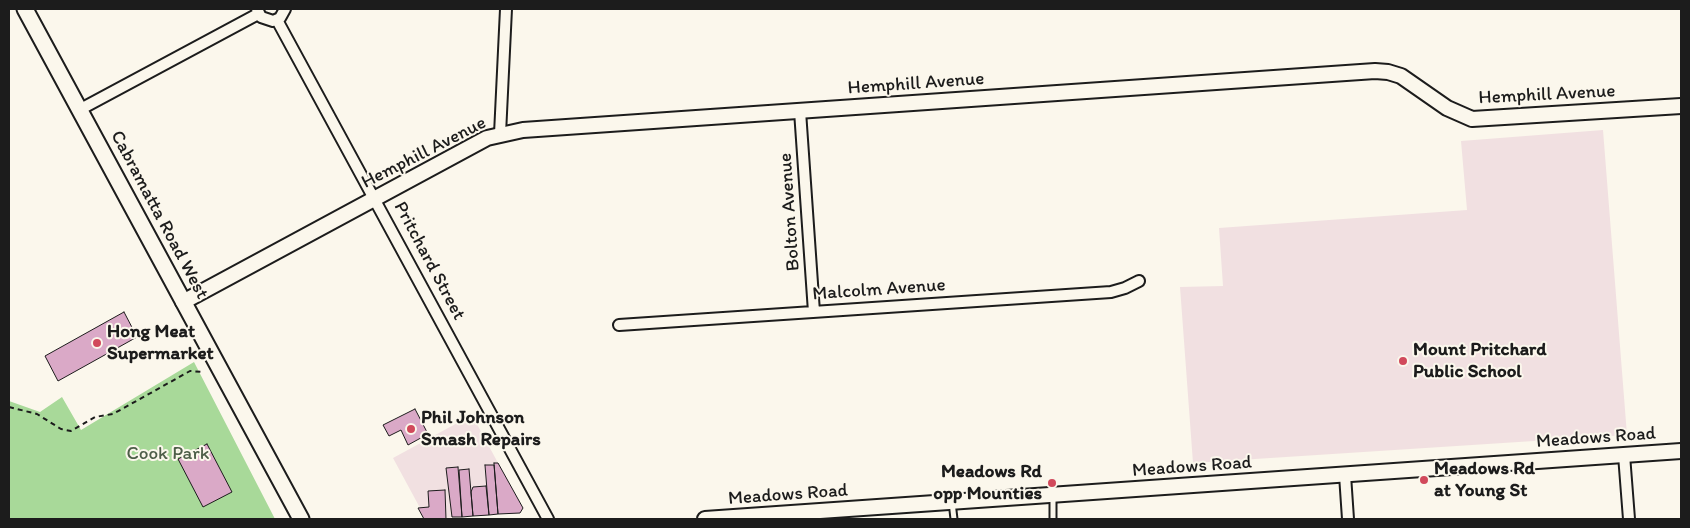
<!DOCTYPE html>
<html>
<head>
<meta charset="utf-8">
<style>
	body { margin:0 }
	#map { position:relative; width:1690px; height:528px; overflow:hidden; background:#fbf7ec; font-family:Itim,sans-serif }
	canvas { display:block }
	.frame { position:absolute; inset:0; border:10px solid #1c1c1c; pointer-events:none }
</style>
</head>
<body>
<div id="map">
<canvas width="1690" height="528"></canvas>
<div class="frame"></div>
</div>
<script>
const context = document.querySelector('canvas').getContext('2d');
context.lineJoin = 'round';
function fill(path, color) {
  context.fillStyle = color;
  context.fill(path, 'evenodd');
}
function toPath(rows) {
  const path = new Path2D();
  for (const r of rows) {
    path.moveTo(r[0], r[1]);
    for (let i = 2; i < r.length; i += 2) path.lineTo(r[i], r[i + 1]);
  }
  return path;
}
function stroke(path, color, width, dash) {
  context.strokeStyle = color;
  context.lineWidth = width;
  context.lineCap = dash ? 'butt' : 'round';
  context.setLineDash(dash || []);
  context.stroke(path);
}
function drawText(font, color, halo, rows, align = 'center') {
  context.font = font + ' Itim,sans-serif';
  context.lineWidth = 4;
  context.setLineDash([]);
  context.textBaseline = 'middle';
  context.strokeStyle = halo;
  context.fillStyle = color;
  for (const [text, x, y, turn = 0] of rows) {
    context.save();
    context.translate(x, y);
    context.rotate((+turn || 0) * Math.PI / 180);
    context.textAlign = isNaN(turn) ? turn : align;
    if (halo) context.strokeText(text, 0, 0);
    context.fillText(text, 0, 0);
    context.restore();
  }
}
fill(toPath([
	[1603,130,1627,435,1193,463,1180,287,1223,286,1219,228,1467,210,1461,141],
	[472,415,523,509,520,513,426,519,393,458]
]), '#f1e0e1');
fill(toPath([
	[194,362,275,519,9,519,9,401,40,412,62,397,81,430]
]), '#a8d999');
const building = toPath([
	[124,312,137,337,58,381,45,356,124,312],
	[415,409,428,434,408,445,401,430,389,436,383,425,415,409],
	[207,444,232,492,203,507,178,459,207,444],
	[494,463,498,463,523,508,520,513,498,514,494,463],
	[485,465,494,465,498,514,489,515,485,465],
	[458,467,462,517,452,517,446,468,458,467],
	[469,469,473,516,462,517,459,470,469,469],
	[486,486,489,515,473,516,471,492,473,487,486,486],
	[445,490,446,519,424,519,418,508,429,507,428,491,445,490]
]);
fill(building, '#daa9c7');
stroke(building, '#1c1c1c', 1);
const lane = toPath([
	[1053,496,1053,519],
	[952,502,954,519]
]);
const street = toPath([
	[257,9,261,17,273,21,280,18,285,9],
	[277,20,548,519],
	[79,110,258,14],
	[800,111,814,312],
	[500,134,506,9],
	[619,325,1111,292,1125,288,1139,281],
	[1624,455,1629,519],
	[1345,475,1348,519]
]);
const secondary = toPath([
	[183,302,487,138,523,130,1375,71,1388,72,1401,76,1447,108,1472,119,1681,106],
	[705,519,1681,451]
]);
const primary = toPath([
	[25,9,301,519]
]);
stroke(lane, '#1c1c1c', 9);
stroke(street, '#1c1c1c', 14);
stroke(secondary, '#1c1c1c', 18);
stroke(primary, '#1c1c1c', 19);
stroke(toPath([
	[9,407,37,414,61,429,71,431,95,417,113,414,190,371,202,372]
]), '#1c1c1c', 2, [5, 4]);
stroke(lane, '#fbf7ec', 5);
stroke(street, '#fbf7ec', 10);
stroke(secondary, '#fbf7ec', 14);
stroke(primary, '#fbf7ec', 15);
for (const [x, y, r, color] of [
	[97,343,5,"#d1495b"],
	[1403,361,5,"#d1495b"],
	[411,429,5,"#d1495b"],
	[1424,480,5,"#d1495b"],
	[1052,483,5,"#d1495b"]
]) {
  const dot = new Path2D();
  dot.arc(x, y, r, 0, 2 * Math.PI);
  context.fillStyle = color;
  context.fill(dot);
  stroke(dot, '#fbf7ec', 2);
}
drawText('19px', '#1c1c1c', '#fbf7ec', [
	["Hemphill Avenue",916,84,-4],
	["Hemphill Avenue",1547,95,-3],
	["Hemphill Avenue",424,153,-27],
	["Bolton Avenue",790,212,-94],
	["Cabramatta Road West",159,215,62],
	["Pritchard Street",429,261,62],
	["Malcolm Avenue",879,290,-4],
	["Meadows Road",1596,438,-4],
	["Meadows Road",1192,467,-4],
	["Meadows Road",788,495,-4]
]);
drawText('bold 19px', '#1c1c1c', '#fbf7ec', [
	["Hong Meat",107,332],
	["Supermarket",107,354],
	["Mount Pritchard",1413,350],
	["Public School",1413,372],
	["Phil Johnson",421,418],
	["Smash Repairs",421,440],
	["Meadows Rd",1434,469],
	["at Young St",1434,491],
	["Meadows Rd",1042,472,"right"],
	["opp Mounties",1042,494,"right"]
], 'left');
drawText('19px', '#4d5e48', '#fbf7ec', [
	["Cook Park",168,454]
]);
</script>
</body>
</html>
